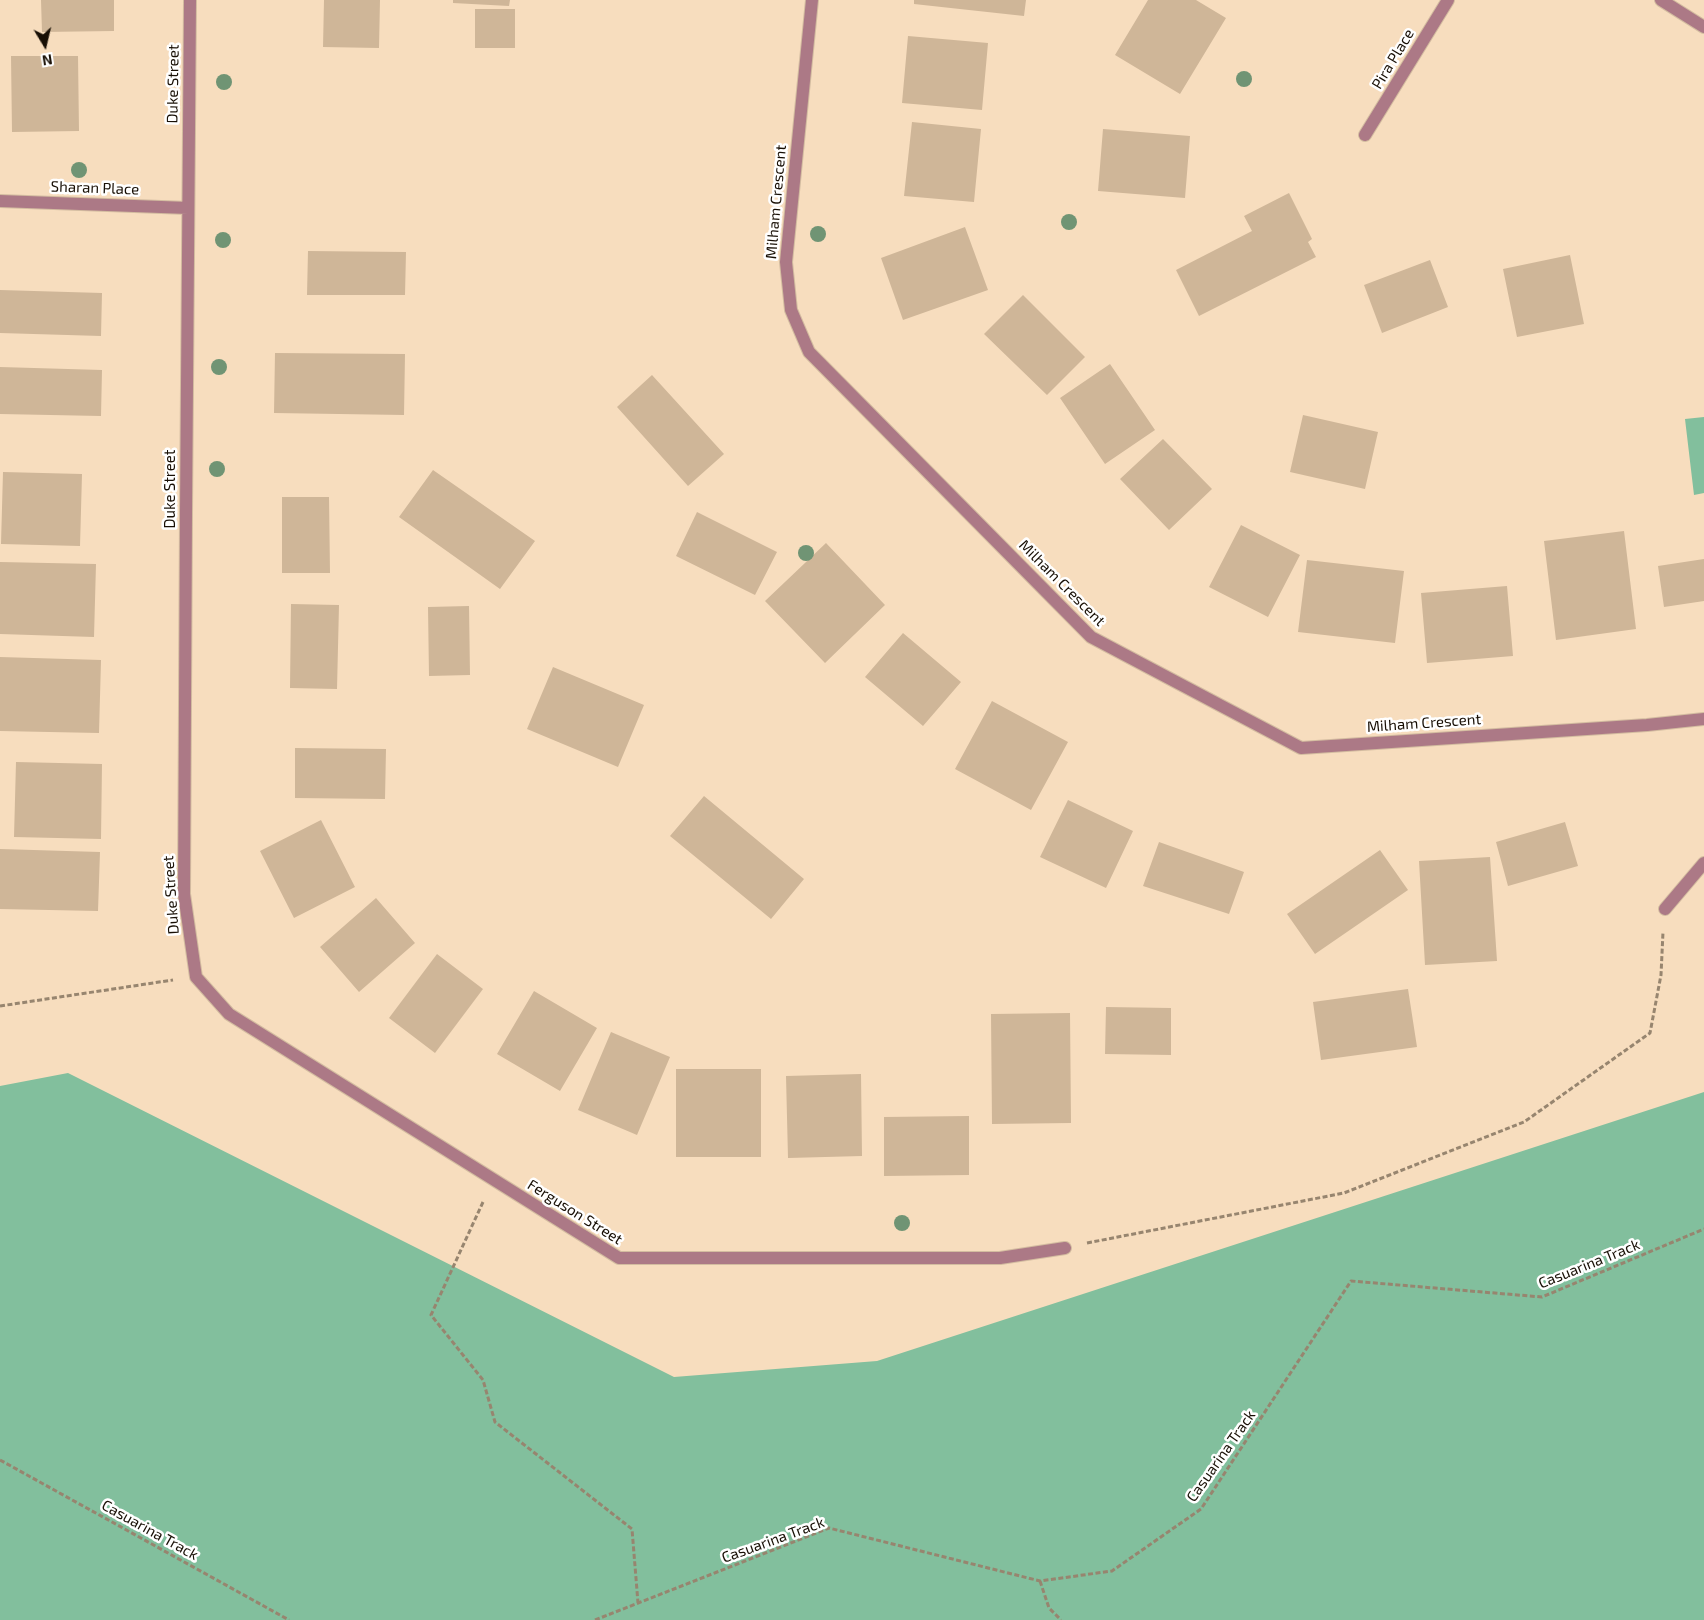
<!DOCTYPE html>
<html>
<head>
<meta charset="utf-8">
<style>
	body { margin:0 }
	#map { position:relative; width:1704px; height:1620px; overflow:hidden; background:#f7ddbe; font-family:"Exo 2",sans-serif }
	canvas { display:block }
	.north { position:absolute; left:20px; top:20px; width:50px; height:50px; -webkit-text-stroke:4px #fff; paint-order:stroke; rotate:171deg; font-size:14px; font-weight:700; line-height:20px; text-align:center; color:#180f05 }
	.north::after { content:''; display:block; margin:auto; width:18px; height:22px; background:#180f05; clip-path:polygon(50% 0,100% 100%,50% 72%,0 100%) }
</style>
</head>
<body>
<div id="map">
<canvas width="1704" height="1620"></canvas>
<div class="north">N</div>
</div>
<script>
const context = document.querySelector('canvas').getContext('2d');
context.lineJoin = 'round';
function fill(path, color) {
  context.fillStyle = color;
  context.fill(path, 'evenodd');
}
function toPath(rows) {
  const path = new Path2D();
  for (const r of rows) {
    path.moveTo(r[0], r[1]);
    for (let i = 2; i < r.length; i += 2) path.lineTo(r[i], r[i + 1]);
  }
  return path;
}
function stroke(path, color, width, dash) {
  context.strokeStyle = color;
  context.lineWidth = width;
  context.lineCap = dash ? 'butt' : 'round';
  context.setLineDash(dash || []);
  context.stroke(path);
}
function drawText(font, color, halo, rows, align = 'center') {
  context.font = font + ' "Exo 2",sans-serif';
  context.lineWidth = 5;
  context.setLineDash([]);
  context.textBaseline = 'middle';
  context.strokeStyle = halo;
  context.fillStyle = color;
  for (const [text, x, y, turn = 0] of rows) {
    context.save();
    context.translate(x, y);
    context.rotate((+turn || 0) * Math.PI / 180);
    context.textAlign = isNaN(turn) ? turn : align;
    if (halo) context.strokeText(text, 0, 0);
    context.fillText(text, 0, 0);
    context.restore();
  }
}
fill(toPath([
	[1704,417,1704,493,1694,495,1685,419],
	[68,1073,674,1377,877,1361,1704,1092,1704,1620,0,1620,0,1086]
]), '#82bf9d');
fill(toPath([
	[41,0,114,0,114,31,42,32],
	[324,0,380,0,379,48,323,47],
	[453,0,510,0,509,6,453,3],
	[914,0,1026,0,1024,16,914,4],
	[1148,0,1196,0,1226,18,1180,94,1115,55],
	[475,9,515,9,515,48,475,48],
	[908,36,988,43,982,110,902,103],
	[11,56,78,56,79,131,12,132],
	[912,122,981,129,974,202,904,196],
	[1103,129,1190,136,1185,198,1098,191],
	[1289,193,1312,239,1308,242,1316,257,1199,316,1176,270,1252,231,1244,216],
	[965,227,988,290,903,320,881,258],
	[308,251,406,252,405,295,307,295],
	[1570,255,1584,324,1517,337,1503,269],
	[1430,260,1448,307,1382,333,1364,285],
	[0,290,102,293,101,336,0,333],
	[1023,295,1085,357,1047,395,984,334],
	[275,353,405,354,404,415,274,413],
	[1110,364,1155,430,1105,464,1060,398],
	[0,367,102,370,101,416,0,414],
	[652,375,724,454,688,486,617,407],
	[1303,415,1378,432,1365,489,1290,472],
	[1163,439,1212,489,1169,530,1120,479],
	[433,470,535,541,500,589,399,517],
	[3,472,82,474,80,546,1,544],
	[282,497,329,497,330,573,282,573],
	[697,512,777,552,755,595,676,556],
	[1241,525,1300,555,1268,617,1209,587],
	[1624,531,1636,629,1556,640,1544,541],
	[826,543,885,605,825,663,765,601],
	[1704,559,1704,601,1664,607,1658,566],
	[1307,560,1404,571,1395,643,1298,632],
	[0,562,96,564,94,637,0,634],
	[1507,586,1513,656,1427,663,1421,593],
	[291,604,339,605,337,689,290,688],
	[469,606,470,675,429,676,428,607],
	[903,633,961,682,923,726,865,677],
	[0,657,101,660,99,733,0,731],
	[553,667,644,705,618,767,527,729],
	[992,701,1068,742,1031,810,955,769],
	[295,748,386,749,385,799,295,798],
	[16,762,102,764,101,839,14,837],
	[704,796,804,879,771,919,670,836],
	[1068,800,1133,831,1106,888,1040,857],
	[321,820,355,887,294,918,260,851],
	[1565,822,1578,866,1508,886,1496,842],
	[1159,842,1244,872,1229,914,1143,886],
	[0,849,100,852,98,911,0,909],
	[1380,850,1408,890,1315,954,1287,914],
	[1490,857,1497,961,1425,965,1419,861],
	[376,898,415,943,359,992,320,947],
	[437,954,483,989,435,1053,389,1018],
	[1408,989,1417,1047,1321,1060,1313,1002],
	[534,991,597,1028,560,1091,497,1054],
	[1106,1007,1171,1008,1171,1055,1105,1054],
	[1070,1013,1071,1123,992,1124,991,1014],
	[611,1032,670,1057,637,1135,578,1110],
	[676,1069,761,1069,761,1157,676,1157],
	[861,1074,862,1156,788,1158,786,1076],
	[969,1116,969,1175,884,1176,884,1117]
]), '#cfb698');
const minor = toPath([
	[190,0,186,513,184,894,196,977,229,1014,619,1258,1000,1258,1065,1248],
	[812,0,786,262,791,310,809,352,1091,637,1301,748,1647,725,1704,719],
	[1661,0,1704,27],
	[1365,135,1448,0],
	[0,201,188,208],
	[1665,909,1704,863]
]);
stroke(minor, '#d3bca0', 14);
stroke(toPath([
	[0,1006,173,980],
	[483,1202,431,1315,483,1380,495,1422,632,1529,638,1603],
	[1087,1243,1344,1193,1524,1122,1650,1033,1661,975,1663,932],
	[0,1460,289,1620],
	[1040,1581,1049,1608,1061,1620],
	[595,1620,829,1528,1040,1581,1112,1571,1201,1509,1351,1281,1542,1297,1704,1229]
]), '#97856f', 3, [5, 2.5]);
stroke(minor, '#ac7986', 12);
context.fillStyle = '#709474';
for (const [x, y] of [
	[1244,79],
	[224,82],
	[79,170],
	[1069,222],
	[818,234],
	[223,240],
	[219,367],
	[217,469],
	[806,553],
	[902,1223]
]) {
  context.beginPath();
  context.arc(x, y, 8, 0, 2 * Math.PI);
  context.fill();
}
drawText('15px', '#180f05', '#fff', [
	["Pira Place",1393,59,-59],
	["Duke Street",173,84,-89],
	["Sharan Place",95,188,2],
	["Milham Crescent",776,202,-85],
	["Duke Street",170,489,-90],
	["Milham Crescent",1062,583,45],
	["Milham Crescent",1424,723,-4],
	["Duke Street",171,895,-94],
	["Ferguson Street",575,1212,32],
	["Casuarina Track",1589,1264,-22],
	["Casuarina Track",1221,1456,-55],
	["Casuarina Track",150,1530,29],
	["Casuarina Track",773,1540,-20]
]);
</script>
</body>
</html>
